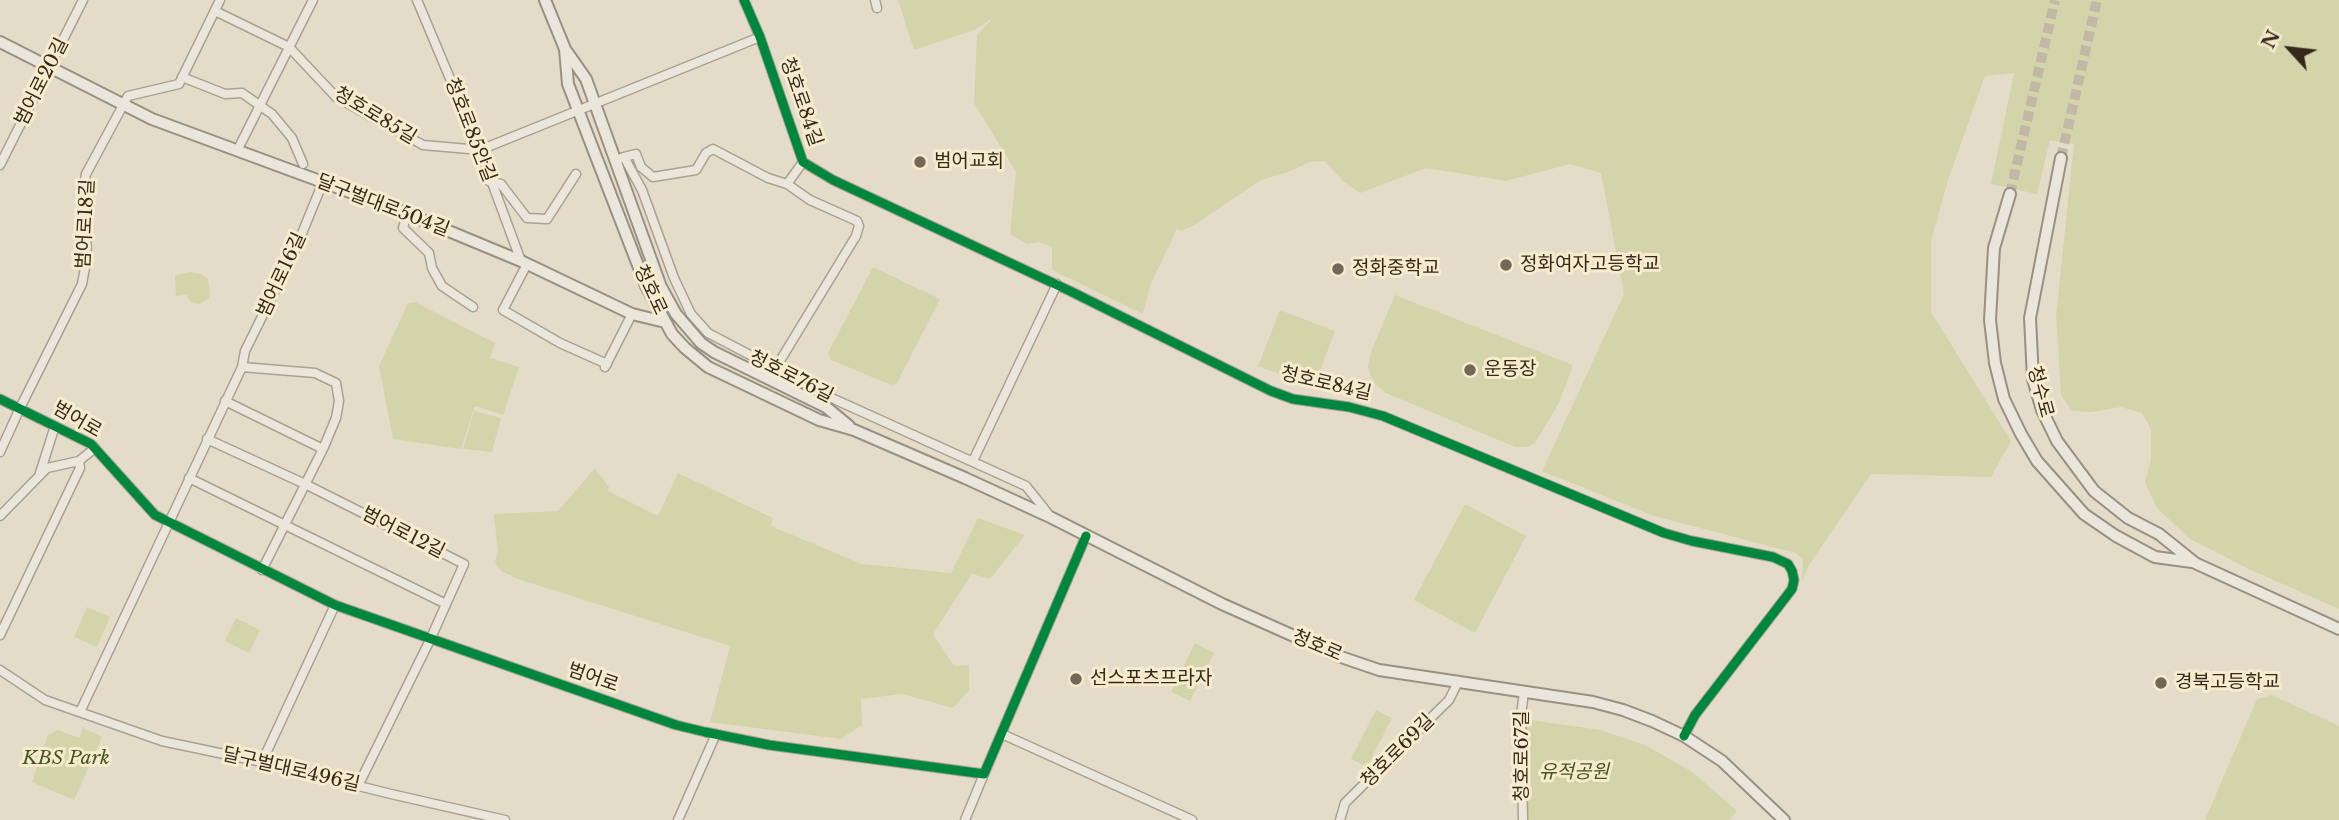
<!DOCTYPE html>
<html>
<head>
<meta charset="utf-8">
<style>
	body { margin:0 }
	#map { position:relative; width:2339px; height:820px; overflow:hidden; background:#e4dcc8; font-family:"Libre Baskerville",serif }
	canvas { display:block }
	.north { position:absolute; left:2255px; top:14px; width:70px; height:70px; -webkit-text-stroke:5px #f6ebcd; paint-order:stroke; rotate:297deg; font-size:19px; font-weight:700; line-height:28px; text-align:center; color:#36281b }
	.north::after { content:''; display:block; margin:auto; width:24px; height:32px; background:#36281b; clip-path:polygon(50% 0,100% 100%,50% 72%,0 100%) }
</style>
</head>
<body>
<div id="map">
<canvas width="2339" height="820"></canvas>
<div class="north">N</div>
</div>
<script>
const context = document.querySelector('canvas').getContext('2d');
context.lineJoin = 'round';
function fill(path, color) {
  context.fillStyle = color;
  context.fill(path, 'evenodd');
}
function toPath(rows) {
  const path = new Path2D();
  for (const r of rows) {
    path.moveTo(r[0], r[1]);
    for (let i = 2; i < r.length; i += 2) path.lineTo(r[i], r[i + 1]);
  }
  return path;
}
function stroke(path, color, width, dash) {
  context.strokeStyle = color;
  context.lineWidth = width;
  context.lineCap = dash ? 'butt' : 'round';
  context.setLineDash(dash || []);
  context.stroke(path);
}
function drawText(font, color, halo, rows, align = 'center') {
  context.font = font + ' "Libre Baskerville","Noto Sans KR",serif';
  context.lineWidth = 6;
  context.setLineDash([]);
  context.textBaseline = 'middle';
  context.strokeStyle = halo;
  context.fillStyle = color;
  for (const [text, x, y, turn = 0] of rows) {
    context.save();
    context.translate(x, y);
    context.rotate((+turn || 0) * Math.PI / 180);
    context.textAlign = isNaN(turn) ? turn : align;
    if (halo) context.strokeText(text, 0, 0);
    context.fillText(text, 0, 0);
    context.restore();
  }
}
fill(toPath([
	[898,0,2339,0,2339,609,2253,571,2190,539,2157,508,2145,482,2151,459,2151,430,2142,413,2121,407,2091,412,2072,411,2061,395,2056,316,2074,144,2050,140,2037,194,1991,184,2014,73,1985,76,1948,180,1931,241,1931,312,2011,441,1991,477,1871,474,1809,565,1802,581,1803,559,1796,553,1654,516,1542,471,1624,294,1601,173,1570,164,1506,181,1426,168,1360,193,1344,182,1324,161,1310,162,1288,172,1261,180,1194,225,1181,231,1177,229,1150,286,1143,314,1052,270,1052,247,1039,242,1027,244,1010,234,1016,172,974,103,977,35,994,17,975,30,914,50],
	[873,267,940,299,897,383,891,385,831,360,828,353],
	[191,272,201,274,208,279,210,294,209,298,200,304,192,303,186,295,176,296,175,275],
	[1395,295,1573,365,1559,403,1535,443,1527,447,1515,447,1386,393,1376,385,1370,375,1368,366,1371,352],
	[415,302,495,343,488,366,491,358,519,367,503,415,475,406,461,449,393,439,379,366,408,303],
	[1280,310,1335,331,1314,387,1258,366],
	[474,411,501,418,492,452,463,449],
	[595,468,609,487,608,491,658,516,678,473,773,518,771,526,862,564,951,573,978,518,1025,535,990,579,972,574,933,634,954,666,969,665,969,690,953,708,902,694,861,699,862,725,841,739,710,722,730,646,518,579,501,571,495,562,498,552,494,514,558,511],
	[1465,504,1526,536,1475,633,1414,600],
	[87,607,110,617,97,647,74,637],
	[236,618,260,630,249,653,225,641],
	[1195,643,1214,653,1190,701,1171,692],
	[2272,695,2339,726,2339,820,2205,820,2257,699],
	[1376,710,1392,718,1367,767,1351,759],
	[1524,719,1600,730,1645,745,1691,771,1737,811,1729,820,1528,820],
	[83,728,102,737,74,800,32,782,48,735,58,730,79,738]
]), '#d4d4aa');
stroke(toPath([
	[2061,158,2097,0],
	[2010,194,2055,0]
]), '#c1b8a5', 10, [10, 5]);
const street = toPath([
	[417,0,480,150,521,261],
	[744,0,760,37,803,162,833,180,1070,291,1271,391,1293,399,1349,407,1383,416,1664,533,1692,541,1773,557,1788,564,1792,571,1794,580,1792,589,1695,715,1684,736],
	[875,0,877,8],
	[215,11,289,47,336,97,423,145,480,150,760,37],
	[182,77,225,94,242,93,272,114,292,138,303,164],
	[237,151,313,0],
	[624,157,636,154,641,167,653,177,696,170,706,153,713,149,768,178,787,184,810,200,857,221,859,226,856,236,775,369],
	[615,160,624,157,642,190,674,278,691,314,708,333,836,400,1026,486,1050,516],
	[0,165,83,0],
	[489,181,501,184,527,218,547,219,576,174],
	[787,184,803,162],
	[407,214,403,228,429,253,432,268,442,286,473,307],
	[527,264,503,310,560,343,607,364],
	[242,367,315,373,336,383,339,401,336,418,323,449,262,570],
	[605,367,632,314],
	[0,399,91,444,155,515,335,605,676,725,705,732,769,745,984,774,1086,536],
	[225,401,323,449],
	[207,439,305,484,464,564,430,640,358,786],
	[0,452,20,408,82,284,87,257,84,185,86,174,128,96,179,84,220,0],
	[973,461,1057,284],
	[40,473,55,426],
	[189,478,446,604],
	[0,516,47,468,79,461,95,448],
	[0,635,80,468,79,461],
	[0,670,45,700,162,741,262,762,391,794,505,820],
	[80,712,242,367,245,351,296,248,323,182],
	[1002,734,1192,820],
	[262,762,335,605],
	[678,820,716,734],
	[965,820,984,774],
	[1340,820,1345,803,1449,700,1458,682],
	[1523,820,1521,715,1524,692]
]);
const secondary = toPath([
	[545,0,565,49,586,79,661,287,676,314,701,343,714,352,826,407,849,426],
	[0,42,152,119,393,208,521,261,632,314,665,322],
	[565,49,568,84,646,286,672,334,685,348,708,367,819,420,854,430,965,478,1052,518,1222,604,1341,657,1379,670,1593,702,1623,710,1652,721,1684,736,1722,761,1784,820],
	[2061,158,2030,318,2033,379,2042,410,2057,441,2094,491,2128,518,2159,534,2195,563,2339,629],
	[2010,194,1994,248,1990,320,1995,363,2004,399,2021,434,2037,461,2084,514,2116,536,2155,557,2192,562]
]);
stroke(street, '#a9a192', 11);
stroke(secondary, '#989082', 14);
stroke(street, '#ebe6db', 8);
stroke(secondary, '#ebe6db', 10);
stroke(toPath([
	[744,0,760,37,803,162,833,180,1070,291,1271,391,1293,399,1349,407,1383,416,1664,533,1692,541,1773,557,1788,564,1792,571,1794,580,1792,589,1695,715,1684,736],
	[0,399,91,444,155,515,335,605,676,725,705,732,769,745,984,774,1086,536]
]), '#00873e', 9);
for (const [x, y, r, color] of [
	[920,162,7,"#736758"],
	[1506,265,7,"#736758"],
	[1338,269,7,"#736758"],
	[1470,370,7,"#736758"],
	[1076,679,7,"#736758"],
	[2161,683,7,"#736758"]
]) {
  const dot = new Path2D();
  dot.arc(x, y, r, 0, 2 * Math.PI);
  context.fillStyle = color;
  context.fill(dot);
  stroke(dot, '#f6ebcd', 2.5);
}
drawText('19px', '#36281b', '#f6ebcd', [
	["범어로20길",42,82,-63],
	["청호로84길",801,102,71],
	["청호로85길",375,116,31],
	["청호로85안길",470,130,69],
	["달구벌대로504길",383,206,21],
	["범어로18길",86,224,-87],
	["범어로16길",282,275,-65],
	["청호로",650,290,65],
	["청호로76길",791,377,27],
	["청호로84길",1326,384,13],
	["청수로",2040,392,75],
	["범어로",77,420,30],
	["범어로12길",403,533,27],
	["청호로",1317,646,23],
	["범어로",593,678,19],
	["청호로69길",1398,751,-45],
	["청호로67길",1523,756,-90],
	["달구벌대로496길",291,770,13]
]);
drawText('19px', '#36281b', '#f6ebcd', [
	["범어교회",934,162],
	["정화여자고등학교",1520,265],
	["정화중학교",1352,269],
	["운동장",1484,370],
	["선스포츠프라자",1090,679],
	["경북고등학교",2175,683]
], 'left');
drawText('italic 19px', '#465421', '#f6ebcd', [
	["KBS Park",66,759],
	["유적공원",1574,773]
]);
</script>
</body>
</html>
